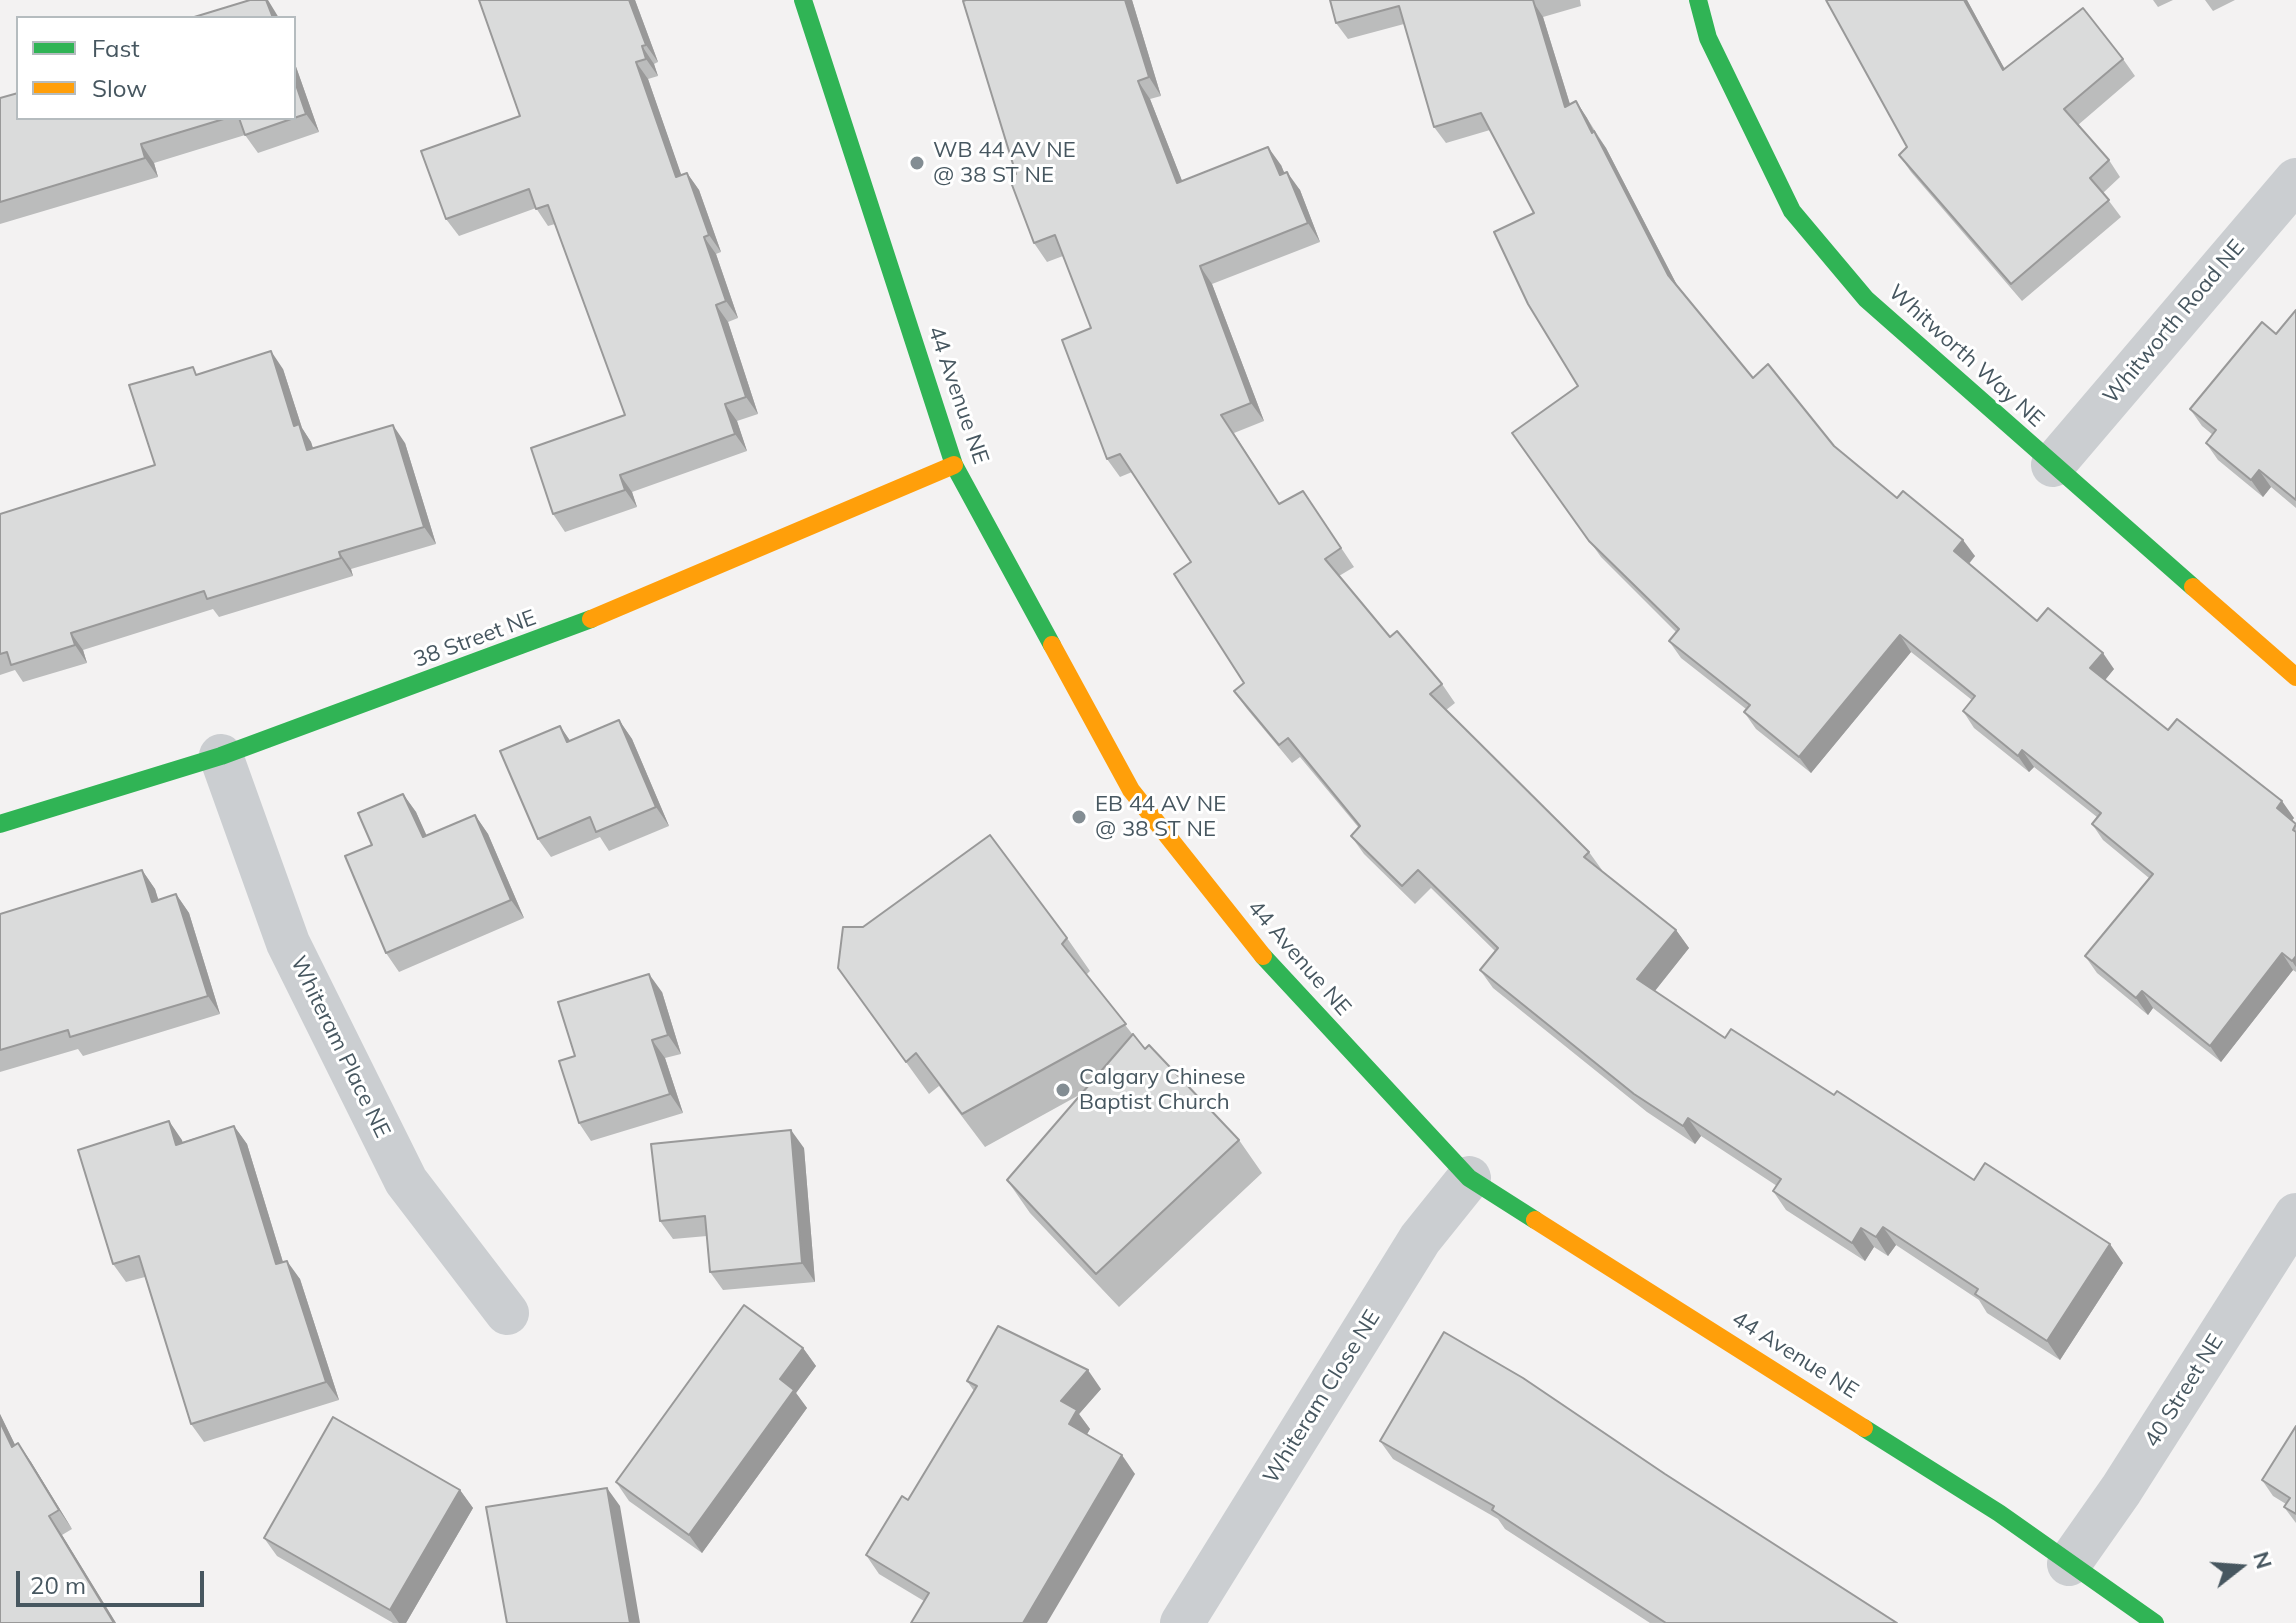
<!DOCTYPE html>
<html>
<head>
<meta charset="utf-8">
<style>
	body { margin:0 }
	#map { position:relative; width:2296px; height:1623px; overflow:hidden; background:#f3f2f2; font-family:Mulish,sans-serif }
	canvas { display:block }
	.legend { position:absolute; left:16px; top:16px; width:280px; height:104px; box-sizing:border-box; background:#fff; border:2px solid #b5bcbf; margin:0; padding:10px 14px; list-style:none; font-size:24px; color:#475760 }
	.legend li { display:flex; align-items:center; gap:16px; height:40px }
	.legend b { width:40px; border:2px solid #b5bcbf }
	.north { position:absolute; left:2200px; top:1527px; width:80px; height:80px; -webkit-text-stroke:6px #fff; paint-order:stroke; rotate:73deg; font-size:22px; font-weight:700; line-height:32px; text-align:center; color:#475760 }
	.north::after { content:''; display:block; margin:auto; width:28px; height:36px; background:#475760; clip-path:polygon(50% 0,100% 100%,50% 72%,0 100%) }
	.scale { position:absolute; left:16px; top:1571px; width:188px; height:36px; box-sizing:border-box; border:4px solid #475760; border-top:0; padding-left:10px; font-size:24px; line-height:28px; white-space:nowrap; color:#475760; -webkit-text-stroke:6px #fff; paint-order:stroke }
</style>
</head>
<body>
<div id="map">
<canvas width="2296" height="1623"></canvas>
<ul class="legend">
<li><b style="height:10px;background:#30b455"></b>Fast</li>
<li><b style="height:10px;background:#ff9f0a"></b>Slow</li>
</ul>
<div class="north">N</div>
<div class="scale">20 m</div>
</div>
<script>
const context = document.querySelector('canvas').getContext('2d');
context.lineJoin = 'round';
function toPath(rows) {
  const path = new Path2D();
  for (const r of rows) {
    path.moveTo(r[0], r[1]);
    for (let i = 2; i < r.length; i += 2) path.lineTo(r[i], r[i + 1]);
  }
  return path;
}
function stroke(path, color, width, dash) {
  context.strokeStyle = color;
  context.lineWidth = width;
  context.lineCap = dash ? 'butt' : 'round';
  context.setLineDash(dash || []);
  context.stroke(path);
}
function fill(path, color) {
  context.fillStyle = color;
  context.fill(path, 'evenodd');
}
function drawText(font, color, halo, rows, align = 'center') {
  context.font = font + ' Mulish,sans-serif';
  context.lineWidth = 6;
  context.setLineDash([]);
  context.textBaseline = 'middle';
  context.strokeStyle = halo;
  context.fillStyle = color;
  for (const [text, x, y, turn = 0] of rows) {
    context.save();
    context.translate(x, y);
    context.rotate((+turn || 0) * Math.PI / 180);
    context.textAlign = isNaN(turn) ? turn : align;
    if (halo) context.strokeText(text, 0, 0);
    context.fillText(text, 0, 0);
    context.restore();
  }
}
stroke(toPath([
	[2053,465,2296,180],
	[221,756,288,943,406,1181,507,1313],
	[2069,1564,2121,1490,2296,1215],
	[1182,1623,1420,1239,1469,1178]
]), '#cbced1', 44);
stroke(toPath([
	[803,0,954,465,1052,645],
	[1698,0,1708,38,1792,211,1866,299,2193,587],
	[0,824,221,756,591,619],
	[1263,956,1469,1178,1535,1220],
	[1864,1428,1999,1513,2155,1623]
]), '#30b455', 18);
stroke(toPath([
	[2193,587,2296,677],
	[591,619,954,465],
	[1052,645,1131,790,1263,956],
	[1535,1220,1864,1428]
]), '#ff9f0a', 18);
fill(toPath([
	[479,0,635,0,658,62,654,64,658,76,648,79,681,175,687,173,699,190,721,252,716,254,738,318,728,322,758,414,737,421,747,451,632,492,637,507,565,532,553,514,625,415,555,224,548,226,536,208,459,236,446,219,520,116],
	[1132,0,1161,96,1150,99,1182,181,1281,165,1284,173,1300,190,1320,242,1212,284,1264,421,1234,433,1279,504,1303,491,1354,567,1339,576,1390,637,1442,684,1455,703,1446,710,1589,852,1602,870,1601,871,1676,930,1689,948,1655,991,1725,1038,1834,1095,1974,1180,2123,1263,2060,1360,1987,1313,1979,1300,1896,1245,1888,1256,1874,1247,1865,1261,1786,1210,1773,1191,1777,1186,1701,1136,1695,1144,1647,1112,1493,988,1480,970,1495,951,1431,888,1415,904,1364,854,1351,836,1359,828,1300,757,1292,763,1247,709,1234,691,1244,683,1191,562,1132,472,1120,477,1107,459,1091,328,1063,256,1047,262,1034,243,1016,174],
	[1330,0,1580,0,1581,6,1543,17,1570,104,1576,101,1606,148,1677,285,1753,378,1897,498,1975,556,1969,564,2037,621,2114,669,2105,680,2168,730,2294,818,2291,821,2296,824,2296,972,2293,970,2221,1062,2153,1008,2148,1015,2097,973,2085,956,2149,878,2103,840,2092,824,2097,817,2034,767,2029,772,1974,728,1963,711,1972,700,1911,652,1811,773,1756,729,1744,712,1746,709,1681,658,1669,641,1676,632,1601,557,1512,433,1578,386,1534,213,1490,130,1446,143,1434,127,1404,24,1348,39,1336,23],
	[1967,0,2004,68,2123,59,2135,76,2078,125,2109,160,2120,177,2103,193,2121,217,2022,301,1911,172,1899,155,1907,147],
	[2153,0,2173,0,2158,7],
	[2205,0,2235,0,2213,11],
	[294,61,319,132,258,153,245,135,154,163,158,177,0,224,0,98,18,118,294,118],
	[2296,310,2296,508,2271,487,2263,497,2218,460,2206,443,2213,435,2202,426,2190,409,2276,334],
	[283,369,302,428,311,442,313,448,405,443,436,544,351,569,353,576,219,617,213,609,83,650,87,663,23,682,15,670,0,675,0,514,155,465,198,374],
	[619,720,632,739,669,826,609,851,600,837,551,857,538,839,560,726,570,741],
	[403,794,416,812,426,836,475,815,488,834,524,918,399,972,386,953,372,845],
	[142,870,155,889,158,900,176,894,189,913,220,1014,83,1056,78,1049,0,1072,0,914],
	[1067,938,1090,971,1086,975,1133,1035,1145,1049,1239,1140,1262,1173,1119,1307,1030,1213,1007,1180,1081,1094,985,1147,939,1086,929,1094,838,968],
	[662,992,681,1054,665,1058,683,1113,591,1141,579,1123,575,1056],
	[169,1121,182,1142,234,1126,247,1144,283,1262,300,1279,339,1400,204,1442,191,1424,145,1277,126,1282,113,1264],
	[804,1148,815,1282,723,1290,710,1272,707,1236,673,1239,660,1221],
	[803,1348,816,1366,796,1393,807,1408,702,1553,629,1501,616,1482],
	[967,1381,1101,1389,1079,1414,1090,1429,1087,1434,1135,1474,924,1601,879,1574,866,1555,908,1500,974,1391],
	[0,1414,15,1445,18,1443,31,1462,72,1529,62,1535,116,1623,0,1623],
	[2296,1426,2296,1523,2284,1507,2286,1504,2273,1496,2262,1480],
	[1380,1441,1665,1474,1897,1623,1650,1623,1505,1529,1498,1519,1393,1459],
	[460,1490,473,1508,406,1623,393,1623,277,1556,264,1538]
]), '#bbbcbc');
fill(toPath([
	[266,0,268,0,279,18,273,18],
	[629,0,635,0,658,62,646,45],
	[1125,0,1132,0,1161,96,1149,77],
	[1532,0,1543,17,1576,124,1565,107],
	[1964,0,1967,0,2014,86,2003,70],
	[642,46,654,64,658,76,646,59],
	[294,61,319,132,306,114,294,79],
	[636,62,648,79,688,194,676,177],
	[1138,81,1150,99,1190,201,1177,183],
	[1576,101,1587,118,1603,149,1592,133],
	[1594,131,1606,148,1680,291,1668,275],
	[141,144,154,163,158,177,145,158],
	[1268,147,1281,165,1293,193,1280,175],
	[1287,172,1300,190,1320,242,1308,223],
	[687,173,699,190,721,252,709,235],
	[704,237,716,254,738,318,726,301],
	[1200,266,1212,284,1264,421,1251,403],
	[716,305,728,322,758,414,746,397],
	[271,351,283,369,302,428,311,442,319,467,307,450,294,426],
	[725,404,737,421,747,451,735,434],
	[393,425,405,443,436,544,424,527],
	[2259,470,2271,487,2263,497,2251,480],
	[620,475,632,492,637,507,625,490],
	[1963,540,1975,556,1965,568,1954,551],
	[339,552,351,569,353,576,341,558],
	[71,633,83,650,87,663,75,645],
	[1900,635,1911,652,1811,773,1799,757],
	[2103,653,2114,669,2101,685,2090,668],
	[619,720,632,739,669,826,656,807],
	[560,726,573,745,567,742],
	[2022,750,2034,767,2029,772,2018,756],
	[403,794,416,812,436,856,423,837],
	[2282,801,2294,818,2288,825,2277,808],
	[475,815,488,834,524,918,511,900],
	[142,870,155,889,165,920,152,902],
	[176,894,189,913,220,1014,208,996],
	[1676,930,1689,948,1650,997,1637,979],
	[2282,953,2293,970,2221,1062,2210,1046],
	[2296,956,2296,967,2292,961],
	[649,974,662,992,681,1054,668,1035],
	[2142,991,2153,1008,2148,1015,2136,998],
	[652,1040,665,1058,683,1113,670,1094],
	[1688,1118,1701,1136,1695,1144,1683,1126],
	[169,1121,182,1140,189,1163,176,1145],
	[234,1126,247,1144,289,1282,276,1264],
	[791,1130,804,1148,815,1282,802,1263],
	[1883,1227,1896,1245,1888,1256,1876,1237],
	[1861,1228,1874,1247,1865,1261,1852,1243],
	[2110,1244,2123,1263,2060,1360,2047,1341],
	[287,1261,300,1279,339,1400,326,1382],
	[803,1348,816,1366,796,1393,807,1408,702,1553,689,1535,780,1379],
	[1088,1370,1101,1389,1079,1414,1090,1429,1082,1443,1069,1424,1061,1401],
	[0,1414,25,1465,12,1447,0,1422],
	[18,1443,31,1462,72,1529,59,1510],
	[1122,1455,1135,1474,1047,1623,1023,1623],
	[607,1488,620,1506,640,1623,630,1623],
	[460,1490,473,1508,406,1623,399,1623,390,1610],
	[49,1516,62,1535,116,1623,114,1623]
]), '#999');
const building = toPath([
	[250,0,266,0,273,18,191,18,250,0],
	[479,0,629,0,646,45,642,46,646,59,636,62,676,177,687,173,709,235,704,237,726,301,716,305,746,397,725,404,735,434,620,475,625,490,553,514,531,448,625,415,548,205,536,209,529,189,446,219,421,151,520,116,479,0],
	[966,0,1125,0,1149,77,1138,81,1177,183,1268,147,1280,175,1287,172,1308,223,1200,266,1251,403,1221,415,1279,504,1303,491,1341,548,1325,559,1390,637,1397,631,1442,684,1430,694,1589,852,1584,857,1676,930,1637,979,1725,1038,1731,1029,1834,1095,1837,1091,1974,1180,1985,1163,2110,1244,2047,1341,1975,1294,1978,1289,1883,1227,1876,1237,1861,1228,1852,1243,1773,1191,1781,1179,1688,1118,1683,1126,1634,1094,1480,970,1498,948,1418,870,1402,886,1351,836,1360,826,1288,738,1279,745,1234,691,1244,683,1174,574,1191,562,1120,454,1107,459,1062,340,1091,328,1055,235,1034,243,1009,177,1016,174,963,1,966,0],
	[1330,0,1533,0,1565,107,1576,101,1592,133,1594,131,1668,275,1753,378,1768,364,1834,446,1897,498,1903,491,1963,540,1954,551,2037,621,2048,608,2103,653,2090,668,2168,730,2177,719,2282,801,2277,808,2296,824,2293,830,2296,832,2296,956,2292,961,2282,953,2210,1046,2142,991,2136,998,2085,956,2153,874,2092,824,2101,813,2022,750,2018,756,1963,711,1975,696,1900,635,1799,757,1744,712,1750,705,1669,641,1679,629,1589,541,1512,433,1578,386,1528,304,1494,232,1534,213,1481,113,1434,127,1399,6,1336,23,1330,0],
	[1826,0,1964,0,2003,70,2083,8,2123,59,2064,109,2109,160,2090,178,2109,200,2011,284,1899,155,1907,147,1826,0],
	[294,79,306,114,294,118,294,79],
	[18,93,18,118,227,118,141,144,145,158,0,202,0,98,18,93],
	[239,118,294,118,245,135,239,118],
	[2296,310,2296,500,2259,470,2251,480,2206,443,2216,430,2190,409,2262,322,2276,334,2296,310],
	[271,351,294,426,299,424,307,450,393,425,424,527,339,552,341,558,207,599,204,591,71,633,75,645,11,665,7,652,0,654,0,514,155,465,129,385,193,367,196,375,271,351],
	[619,720,656,807,596,832,590,817,538,839,500,751,560,726,567,742,619,720],
	[403,794,423,837,475,815,511,900,386,953,345,856,372,845,358,813,403,794],
	[990,835,1067,938,1062,944,1126,1024,962,1114,916,1053,906,1062,838,968,843,927,863,927,990,835],
	[142,870,152,902,176,894,208,996,70,1037,68,1030,0,1050,0,914,142,870],
	[649,974,668,1035,652,1040,670,1094,579,1123,559,1061,575,1056,558,1002,649,974],
	[1133,1034,1145,1049,1149,1045,1239,1140,1096,1274,1007,1180,1133,1034],
	[169,1121,176,1145,234,1126,276,1264,287,1261,326,1382,191,1424,139,1256,113,1264,78,1150,169,1121],
	[791,1130,802,1263,710,1272,705,1216,660,1221,651,1144,791,1130],
	[744,1305,803,1348,780,1379,794,1390,689,1535,616,1482,744,1305],
	[998,1326,1088,1370,1061,1401,1077,1410,1069,1424,1122,1455,1023,1623,911,1623,929,1593,866,1555,902,1496,908,1500,977,1386,967,1381,998,1326],
	[1444,1332,1523,1378,1665,1474,1897,1623,1666,1623,1492,1510,1494,1506,1380,1441,1444,1332],
	[333,1417,460,1490,390,1610,264,1538,333,1417],
	[0,1422,12,1447,18,1443,59,1510,49,1516,114,1623,0,1623,0,1422],
	[2296,1426,2296,1514,2284,1507,2290,1498,2262,1480,2296,1426],
	[607,1488,630,1623,507,1623,486,1507,607,1488]
]);
fill(building, '#dadbdb');
stroke(building, '#999', 2);
for (const [x, y, r, color] of [
	[917,163,8,"#838d93"],
	[1079,817,8,"#838d93"],
	[1063,1090,8,"#838d93"]
]) {
  const dot = new Path2D();
  dot.arc(x, y, r, 0, 2 * Math.PI);
  context.fillStyle = color;
  context.fill(dot);
  stroke(dot, '#fff', 3);
}
drawText('22px', '#475760', '#fff', [
	["WB 44 AV NE",933,150],
	["@ 38 ST NE",933,175],
	["EB 44 AV NE",1095,804],
	["@ 38 ST NE",1095,829],
	["Calgary Chinese",1079,1077],
	["Baptist Church",1079,1102]
], 'left');
drawText('22px', '#475760', '#fff', [
	["Whitworth Road NE",2174,322,-50],
	["Whitworth Way NE",1966,356,42],
	["44 Avenue NE",958,395,71],
	["38 Street NE",475,639,-20],
	["44 Avenue NE",1299,958,49],
	["Whiteram Place NE",340,1047,64],
	["44 Avenue NE",1795,1355,32],
	["40 Street NE",2184,1391,-58],
	["Whiteram Close NE",1322,1397,-58]
]);
</script>
</body>
</html>
